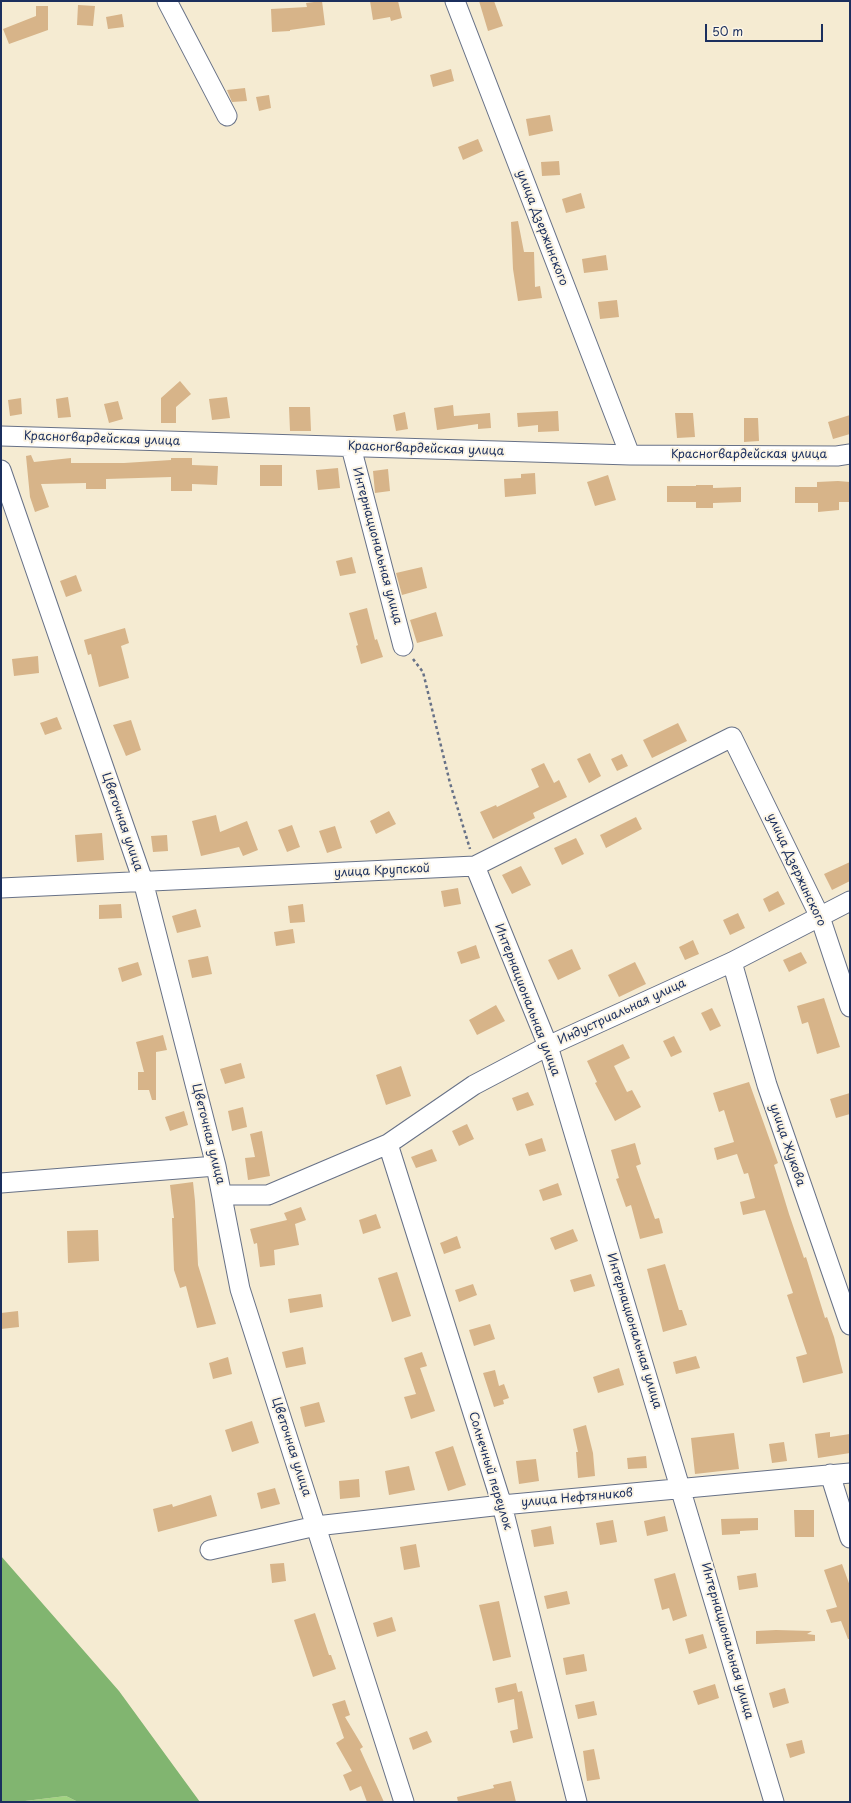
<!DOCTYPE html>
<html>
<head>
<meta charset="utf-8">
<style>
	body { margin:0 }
	#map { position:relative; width:851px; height:1803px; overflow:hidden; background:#f5ebd2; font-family:"Playpen Sans",sans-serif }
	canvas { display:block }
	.frame { position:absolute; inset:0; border:2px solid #1b2f5e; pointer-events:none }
	.scale { position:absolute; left:705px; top:24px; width:118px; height:18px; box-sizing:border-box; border:2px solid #1b2f5e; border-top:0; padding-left:5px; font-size:12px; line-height:14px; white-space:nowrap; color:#1b2f5e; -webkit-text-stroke:3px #fcf5e5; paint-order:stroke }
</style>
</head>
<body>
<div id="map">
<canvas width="851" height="1803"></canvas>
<div class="frame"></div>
<div class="scale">50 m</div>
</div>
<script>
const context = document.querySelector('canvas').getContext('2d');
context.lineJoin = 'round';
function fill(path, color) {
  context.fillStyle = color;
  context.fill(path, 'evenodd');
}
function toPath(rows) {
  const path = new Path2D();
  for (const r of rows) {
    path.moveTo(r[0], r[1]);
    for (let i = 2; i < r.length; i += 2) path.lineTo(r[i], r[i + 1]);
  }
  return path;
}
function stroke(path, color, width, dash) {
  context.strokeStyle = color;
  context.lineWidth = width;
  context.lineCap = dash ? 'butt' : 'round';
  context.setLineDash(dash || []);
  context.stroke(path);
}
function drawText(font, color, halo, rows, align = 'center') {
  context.font = font + ' "Playpen Sans",sans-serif';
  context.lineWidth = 4;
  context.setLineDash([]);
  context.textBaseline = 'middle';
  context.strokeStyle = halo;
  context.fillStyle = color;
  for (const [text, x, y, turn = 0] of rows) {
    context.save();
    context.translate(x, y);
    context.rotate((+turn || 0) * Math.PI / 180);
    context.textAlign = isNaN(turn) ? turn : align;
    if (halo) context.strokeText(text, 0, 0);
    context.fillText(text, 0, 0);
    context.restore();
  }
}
fill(toPath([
	[66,1796,78,1802,17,1802]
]), '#a2d382');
fill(toPath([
	[1,1556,119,1691,200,1802,78,1802,66,1796,17,1802,1,1802]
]), '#81b570');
fill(toPath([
	[322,1,325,25,290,30,290,31,272,32,271,9,307,7,306,3],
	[370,1,398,1,402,18,391,21,390,17,373,20],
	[479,1,494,1,503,26,488,31],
	[78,5,95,6,93,26,77,25],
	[36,6,48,6,48,30,9,44,3,29,36,16],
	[122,14,124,27,108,29,106,17],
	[451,69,454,81,433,87,430,75],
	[245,88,247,101,232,102,227,90],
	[269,95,271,108,259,111,256,97],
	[550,115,553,131,529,136,526,119],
	[478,139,483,151,463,160,458,147],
	[559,161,560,175,542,176,541,162],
	[581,193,585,208,566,213,562,199],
	[518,221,524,252,534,252,535,287,540,286,542,298,518,301,513,269,511,222],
	[606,255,608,270,584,273,582,259],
	[617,300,619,317,600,319,598,302],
	[180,381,191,394,176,407,176,423,161,423,161,398],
	[68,397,71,417,58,418,56,399],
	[227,397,230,418,212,420,209,399],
	[21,398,22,414,10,416,8,400],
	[118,401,123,419,109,423,104,404],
	[453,405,454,416,490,413,491,428,478,429,478,424,437,430,434,408],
	[289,407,310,407,311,431,290,431],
	[558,411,559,431,538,432,538,425,518,427,517,413],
	[405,412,408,429,396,431,393,415],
	[675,413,693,413,695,437,677,438],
	[850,415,850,434,833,439,828,422],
	[744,418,758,418,759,441,744,442],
	[31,455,34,462,71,458,71,463,124,463,171,460,171,458,192,458,192,465,218,466,217,485,192,484,192,491,171,491,171,477,106,479,106,489,86,489,86,483,41,484,49,507,35,512,30,497,26,456],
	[260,465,282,465,282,486,260,486],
	[338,468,340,488,318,490,316,470],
	[388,469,390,491,375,493,373,471],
	[535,473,536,494,505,497,504,479,521,478,521,474],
	[608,475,616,500,595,506,587,482],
	[838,481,850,482,850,502,839,502,839,510,818,512,818,503,795,503,795,487,817,487,817,482],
	[696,485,713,485,713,488,741,487,741,502,713,503,713,508,696,508,696,502,667,502,667,486,696,486],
	[352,557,356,573,340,576,336,561],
	[422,567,427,588,402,595,396,573],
	[76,575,82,591,66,597,60,581],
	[367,608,375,640,377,639,383,657,361,664,356,646,358,645,349,613],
	[436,612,443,636,417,643,410,620],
	[125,628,129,643,121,646,129,678,99,687,91,654,88,655,84,640],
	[38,656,39,673,14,676,12,659],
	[57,717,62,729,45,735,40,723],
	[131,720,141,750,126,756,113,725],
	[678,723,687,741,652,758,643,740],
	[590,753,601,776,589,783,577,759],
	[622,754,628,766,617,771,611,759],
	[544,763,554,783,559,780,567,797,533,813,535,818,493,839,480,812,496,805,497,807,539,787,531,769],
	[389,811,396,824,376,834,370,821],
	[216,815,220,832,247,821,258,850,243,856,239,847,201,856,192,821],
	[636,817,642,829,606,848,600,835],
	[292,825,300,847,287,852,278,830],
	[335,826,342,848,327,853,319,831],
	[102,833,104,860,77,862,75,835],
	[167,835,168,851,153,852,151,836],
	[576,838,584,854,562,865,554,848],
	[850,862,850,881,832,890,824,874],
	[521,866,531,885,512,894,502,875],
	[458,888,461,904,444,907,441,891],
	[778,891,785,904,769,912,763,899],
	[121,904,122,918,99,919,99,905],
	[303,904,305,922,290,923,288,906],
	[196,909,201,927,177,933,172,916],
	[738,913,745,928,730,935,723,920],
	[293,929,295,943,276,946,274,932],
	[693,940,699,954,685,960,679,947],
	[476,945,480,958,461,964,457,952],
	[572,949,581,969,558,980,548,960],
	[801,952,807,963,789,972,783,960],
	[208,956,212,974,192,978,188,960],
	[138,962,142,975,122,982,118,968],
	[635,962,646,984,619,997,608,975],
	[824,998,840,1047,817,1054,808,1022,802,1024,797,1006],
	[496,1005,505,1021,477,1035,469,1020],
	[712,1008,721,1026,710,1031,701,1013],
	[163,1035,167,1050,156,1052,156,1100,152,1100,149,1090,138,1090,138,1072,144,1072,136,1042],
	[674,1036,682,1052,671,1057,663,1041],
	[623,1044,630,1058,614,1066,627,1092,632,1090,641,1107,615,1121,595,1083,597,1082,587,1061],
	[241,1063,245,1078,225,1084,220,1069],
	[401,1066,411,1096,386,1105,376,1075],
	[749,1082,778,1163,774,1165,789,1214,804,1258,806,1257,825,1318,827,1317,834,1337,843,1373,803,1383,796,1357,807,1354,787,1295,793,1293,765,1210,743,1215,740,1202,755,1198,748,1173,744,1174,737,1154,717,1160,714,1148,734,1142,724,1110,719,1112,713,1093],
	[528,1092,534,1105,517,1111,512,1098],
	[850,1093,850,1114,836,1118,830,1099],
	[243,1107,247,1127,232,1131,228,1111],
	[184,1111,188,1125,170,1131,165,1117],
	[467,1124,474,1139,459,1146,452,1131],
	[262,1131,270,1176,248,1180,245,1158,255,1157,250,1134],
	[542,1138,546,1151,529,1156,525,1144],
	[635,1143,641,1164,636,1166,655,1219,659,1218,663,1233,640,1239,631,1205,626,1207,616,1179,619,1178,611,1150],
	[432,1149,437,1161,416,1168,411,1157],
	[193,1182,195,1201,198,1265,216,1324,197,1328,186,1286,180,1288,174,1270,172,1218,174,1218,170,1185],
	[558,1183,562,1195,543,1201,539,1190],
	[301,1207,306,1220,295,1224,299,1245,274,1250,275,1265,260,1267,257,1243,254,1244,250,1229,287,1220,284,1213],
	[376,1214,381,1228,363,1234,359,1220],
	[573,1229,578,1241,555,1250,550,1238],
	[98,1230,99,1261,68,1263,67,1231],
	[457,1236,461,1248,444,1254,440,1243],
	[665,1264,679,1310,682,1310,687,1325,663,1332,647,1269],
	[397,1272,411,1316,392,1322,378,1278],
	[591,1274,595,1286,574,1292,570,1280],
	[473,1284,477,1295,459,1302,455,1290],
	[321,1294,323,1307,290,1313,288,1299],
	[18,1311,19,1327,1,1329,1,1313],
	[490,1324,495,1339,474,1346,469,1330],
	[303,1347,306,1364,286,1368,282,1352],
	[422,1352,427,1366,420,1368,435,1411,411,1419,404,1397,416,1394,404,1358],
	[696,1356,700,1368,676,1374,673,1362],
	[228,1357,232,1374,213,1379,209,1363],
	[619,1368,624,1385,598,1393,593,1377],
	[495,1370,499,1386,504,1384,509,1398,503,1400,504,1404,494,1407,483,1373],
	[319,1402,325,1422,305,1427,300,1407],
	[252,1421,259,1443,232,1452,225,1430],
	[586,1425,593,1453,595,1476,578,1478,576,1452,578,1452,573,1429],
	[830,1432,830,1437,850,1434,850,1453,818,1458,815,1434],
	[734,1433,739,1469,695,1474,691,1438],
	[784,1442,787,1461,772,1463,769,1444],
	[453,1446,466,1485,448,1491,435,1452],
	[646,1456,647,1468,628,1469,627,1458],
	[536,1459,539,1481,519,1484,516,1461],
	[409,1466,415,1490,389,1495,385,1471],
	[359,1479,360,1497,340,1499,339,1481],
	[275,1488,280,1504,261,1509,257,1493],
	[211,1495,217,1516,158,1532,153,1509,172,1504,173,1507],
	[794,1510,814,1510,814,1537,795,1537],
	[665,1516,668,1531,647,1536,644,1521],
	[758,1518,758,1530,740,1531,740,1534,722,1535,721,1519],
	[613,1520,617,1542,600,1545,596,1523],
	[551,1526,554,1544,534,1547,531,1530],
	[416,1544,420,1567,404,1570,400,1547],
	[284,1563,286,1581,272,1583,270,1564],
	[842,1564,850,1586,850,1639,848,1639,841,1621,831,1623,826,1610,837,1607,824,1570],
	[675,1573,687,1616,673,1621,669,1608,662,1610,654,1579],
	[756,1573,758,1587,739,1590,737,1576],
	[567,1591,570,1604,547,1609,544,1596],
	[499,1601,511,1657,493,1661,479,1605],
	[315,1613,329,1655,331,1655,336,1669,313,1677,294,1620],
	[392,1617,396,1631,377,1637,373,1623],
	[776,1630,812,1631,807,1634,815,1635,815,1641,756,1644,756,1631],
	[703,1634,707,1648,689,1654,685,1639],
	[584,1654,587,1671,566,1675,563,1658],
	[516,1683,518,1692,522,1691,533,1738,513,1743,510,1731,518,1729,514,1699,498,1703,495,1688],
	[715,1684,719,1698,698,1705,693,1691],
	[785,1688,789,1703,773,1708,769,1693],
	[345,1700,350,1715,345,1717,363,1747,360,1749,384,1802,367,1802,361,1786,350,1791,343,1775,352,1771,336,1743,344,1738,332,1704],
	[594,1701,597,1715,578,1719,575,1705],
	[427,1731,432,1742,413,1750,409,1738],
	[802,1740,805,1753,790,1758,786,1744],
	[594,1749,600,1779,587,1781,583,1751],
	[511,1781,516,1802,458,1802,457,1797,494,1788,493,1785]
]), '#d7b489');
const minor = toPath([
	[167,1,227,116],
	[455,1,630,455],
	[1,436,630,455,837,456,850,454],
	[351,447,403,646],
	[1,470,143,881,216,1166,240,1289,404,1802],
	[475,866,548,1046,774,1802],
	[1,888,475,866,732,737,820,917,850,1007],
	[732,962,767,1085,850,1325],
	[388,1144,502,1505,577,1802],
	[1,1183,216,1166],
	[222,1195,268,1195,388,1144,474,1085,548,1046,732,962,850,901],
	[830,1474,850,1538],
	[210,1550,316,1526,502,1505,850,1473]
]);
stroke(minor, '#677187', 21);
stroke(toPath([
	[413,659,423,672,450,783,470,849]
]), '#677187', 2.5, [3, 3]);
stroke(minor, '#fff', 19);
drawText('12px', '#1b2f5e', '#fcf5e5', [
	["улица Дзержинского",542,228,69],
	["Красногвардейская улица",102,439,2],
	["Красногвардейская улица",426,449,2],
	["Красногвардейская улица",749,455],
	["Интернациональная улица",377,546,75],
	["Цветочная улица",122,822,71],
	["улица Дзержинского",796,870,65],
	["улица Крупской",382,871,-3],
	["Интернациональная улица",527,1000,69],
	["Индустриальная улица",622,1012,-25],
	["Цветочная улица",208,1134,76],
	["улица Жукова",787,1145,71],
	["Интернациональная улица",634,1331,73],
	["Цветочная улица",291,1447,72],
	["Солнечный переулок",490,1471,73],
	["улица Нефтяников",577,1498,-5],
	["Интернациональная улица",727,1641,74]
]);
</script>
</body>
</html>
